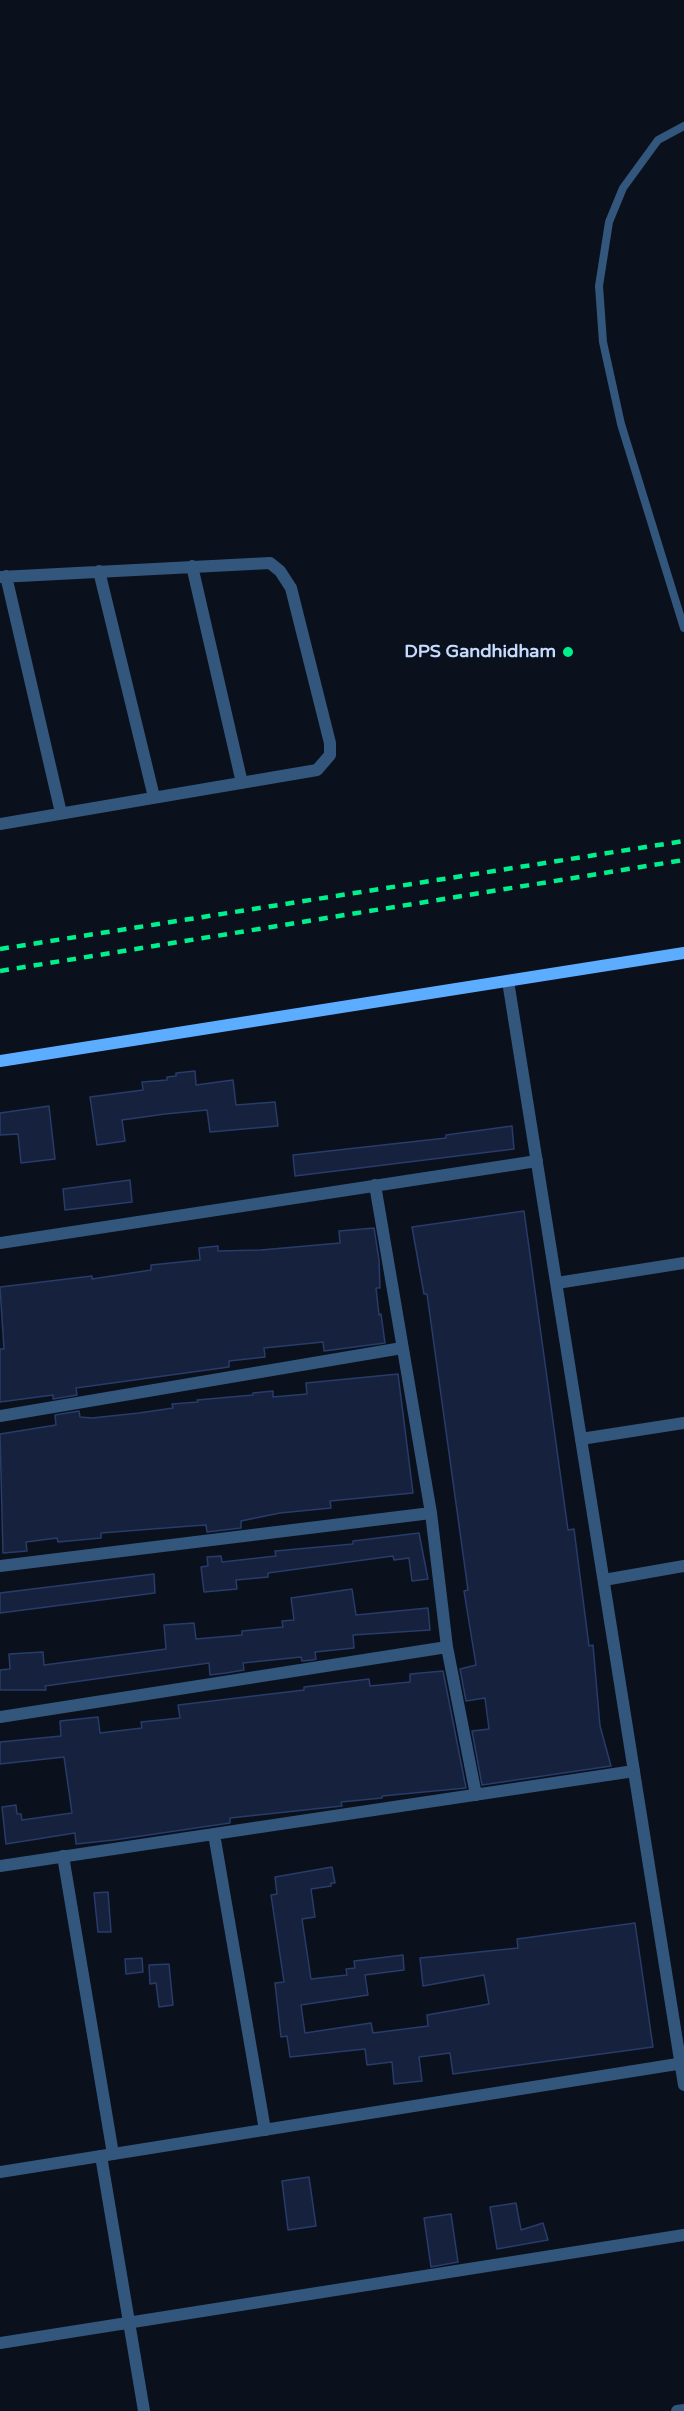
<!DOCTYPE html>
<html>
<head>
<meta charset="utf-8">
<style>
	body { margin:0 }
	canvas { display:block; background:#0a101c }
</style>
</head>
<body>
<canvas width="684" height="2411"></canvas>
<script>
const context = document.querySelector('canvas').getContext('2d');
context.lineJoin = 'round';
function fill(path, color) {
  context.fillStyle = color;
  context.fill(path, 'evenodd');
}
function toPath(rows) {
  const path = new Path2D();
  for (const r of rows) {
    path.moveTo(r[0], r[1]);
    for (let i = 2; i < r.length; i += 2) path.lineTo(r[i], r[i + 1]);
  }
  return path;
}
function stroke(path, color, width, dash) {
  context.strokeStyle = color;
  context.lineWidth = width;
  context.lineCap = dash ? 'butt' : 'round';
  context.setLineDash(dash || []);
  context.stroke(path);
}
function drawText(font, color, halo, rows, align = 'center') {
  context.font = font + ' "Varela Round",sans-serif';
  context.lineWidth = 4.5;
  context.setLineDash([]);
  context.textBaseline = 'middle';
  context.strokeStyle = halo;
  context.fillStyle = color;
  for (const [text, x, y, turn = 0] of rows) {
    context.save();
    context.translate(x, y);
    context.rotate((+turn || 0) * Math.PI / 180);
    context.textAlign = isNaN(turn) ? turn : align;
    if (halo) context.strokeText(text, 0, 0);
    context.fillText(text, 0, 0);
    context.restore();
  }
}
const building = toPath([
	[195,1071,196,1085,233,1080,236,1105,275,1102,278,1126,210,1132,207,1110,165,1114,122,1120,125,1141,97,1145,90,1097,143,1090,142,1082,167,1080,167,1077,176,1076,176,1073,195,1071],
	[49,1106,55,1159,21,1163,18,1134,0,1135,0,1113,49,1106],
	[512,1126,514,1149,295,1176,293,1155,446,1138,446,1135,512,1126],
	[130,1180,132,1202,65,1210,63,1189,130,1180],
	[524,1211,568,1530,574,1529,589,1646,593,1645,600,1726,611,1766,482,1785,472,1731,489,1729,485,1698,466,1701,460,1669,476,1665,464,1591,468,1590,427,1294,424,1294,412,1227,524,1211],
	[374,1228,379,1260,380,1288,376,1288,379,1315,381,1314,385,1343,324,1351,323,1342,264,1348,265,1357,229,1361,229,1367,76,1388,77,1395,53,1399,53,1395,0,1402,0,1349,4,1349,0,1287,92,1276,92,1279,151,1270,151,1265,200,1260,199,1248,218,1246,218,1251,261,1250,340,1243,339,1231,374,1228],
	[398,1374,413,1493,330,1501,331,1508,280,1513,241,1521,241,1528,207,1532,206,1525,191,1526,101,1533,101,1538,58,1542,57,1538,26,1542,27,1551,3,1553,0,1434,56,1425,55,1415,79,1411,80,1417,92,1418,139,1413,173,1408,172,1404,198,1402,197,1400,253,1395,253,1393,273,1391,273,1397,307,1394,306,1383,398,1374],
	[419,1533,428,1579,412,1581,409,1558,394,1560,393,1556,268,1573,268,1577,236,1580,237,1589,204,1592,201,1567,208,1566,207,1557,221,1556,222,1562,276,1556,275,1551,353,1544,353,1541,419,1533],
	[154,1574,155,1593,0,1613,0,1593,154,1574],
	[352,1589,356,1615,428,1608,430,1630,353,1635,354,1648,315,1652,316,1659,313,1660,302,1661,301,1657,243,1663,244,1670,226,1673,210,1675,209,1663,45,1686,46,1690,0,1690,0,1670,10,1669,9,1654,43,1652,44,1665,166,1649,164,1625,194,1623,196,1639,242,1635,242,1631,283,1627,282,1621,294,1620,291,1598,352,1589],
	[443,1671,466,1788,382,1796,382,1798,341,1802,342,1806,230,1818,230,1823,114,1840,76,1844,75,1833,6,1844,2,1807,16,1805,17,1814,21,1814,22,1820,72,1813,64,1757,0,1764,0,1742,61,1736,60,1721,98,1717,100,1733,142,1728,141,1722,180,1718,178,1705,304,1690,304,1687,369,1679,370,1686,410,1682,410,1674,443,1671],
	[332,1867,335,1883,331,1883,331,1886,311,1889,315,1917,302,1919,311,1979,347,1975,346,1969,355,1968,354,1961,403,1955,404,1970,365,1975,368,1995,301,2005,305,2033,371,2023,373,2033,428,2026,427,2015,489,2004,484,1975,423,1986,420,1958,518,1948,517,1939,635,1923,653,2047,453,2074,450,2053,419,2057,422,2081,394,2084,392,2062,367,2065,365,2049,290,2057,287,2036,281,2037,275,1983,284,1982,271,1895,277,1894,275,1877,332,1867],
	[108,1892,111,1932,98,1932,94,1893,108,1892],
	[142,1958,143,1972,126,1974,125,1959,142,1958],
	[169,1964,173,2005,159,2007,156,1983,150,1984,149,1965,169,1964],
	[309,2177,316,2226,288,2230,282,2181,309,2177],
	[516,2203,521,2230,543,2223,548,2240,497,2249,490,2207,516,2203],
	[451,2214,458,2262,431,2267,424,2218,451,2214]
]);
fill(building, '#16223d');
stroke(building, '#273c6a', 1.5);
stroke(toPath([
	[684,126,658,140,623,188,609,222,599,286,603,342,621,424,684,628]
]), '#33567c', 8);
stroke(toPath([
	[192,566,242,783],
	[99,571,154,797],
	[6,576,61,813],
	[0,577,270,563,280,571,291,588,330,743,330,755,317,770,0,824],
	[375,1185,431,1513,447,1647,476,1795],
	[0,1243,537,1161],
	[557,1283,684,1263],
	[0,1416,402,1348],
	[581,1439,684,1423],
	[0,1566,431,1513],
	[604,1580,684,1566],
	[0,1717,447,1647],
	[214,1834,265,2130],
	[63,1856,113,2154],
	[0,1866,634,1771],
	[101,2156,144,2411],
	[0,2343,684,2235]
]), '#33567c', 12);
stroke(toPath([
	[508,981,684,2085],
	[0,2172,684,2063],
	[677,2411,684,2410]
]), '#33567c', 12);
stroke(toPath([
	[0,1061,684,953]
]), '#5cacff', 12);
stroke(toPath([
	[0,949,684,841],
	[0,971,684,860]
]), '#00f08c', 4.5, [9, 8]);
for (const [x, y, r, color] of [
	[568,652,6,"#00f08c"]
]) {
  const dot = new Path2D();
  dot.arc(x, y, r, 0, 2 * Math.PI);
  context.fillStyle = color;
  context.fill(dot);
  stroke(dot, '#0a101c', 2);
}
drawText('bold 18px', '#c5dcff', '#0a101c', [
	["DPS Gandhidham",556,652]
], 'right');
</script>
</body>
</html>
